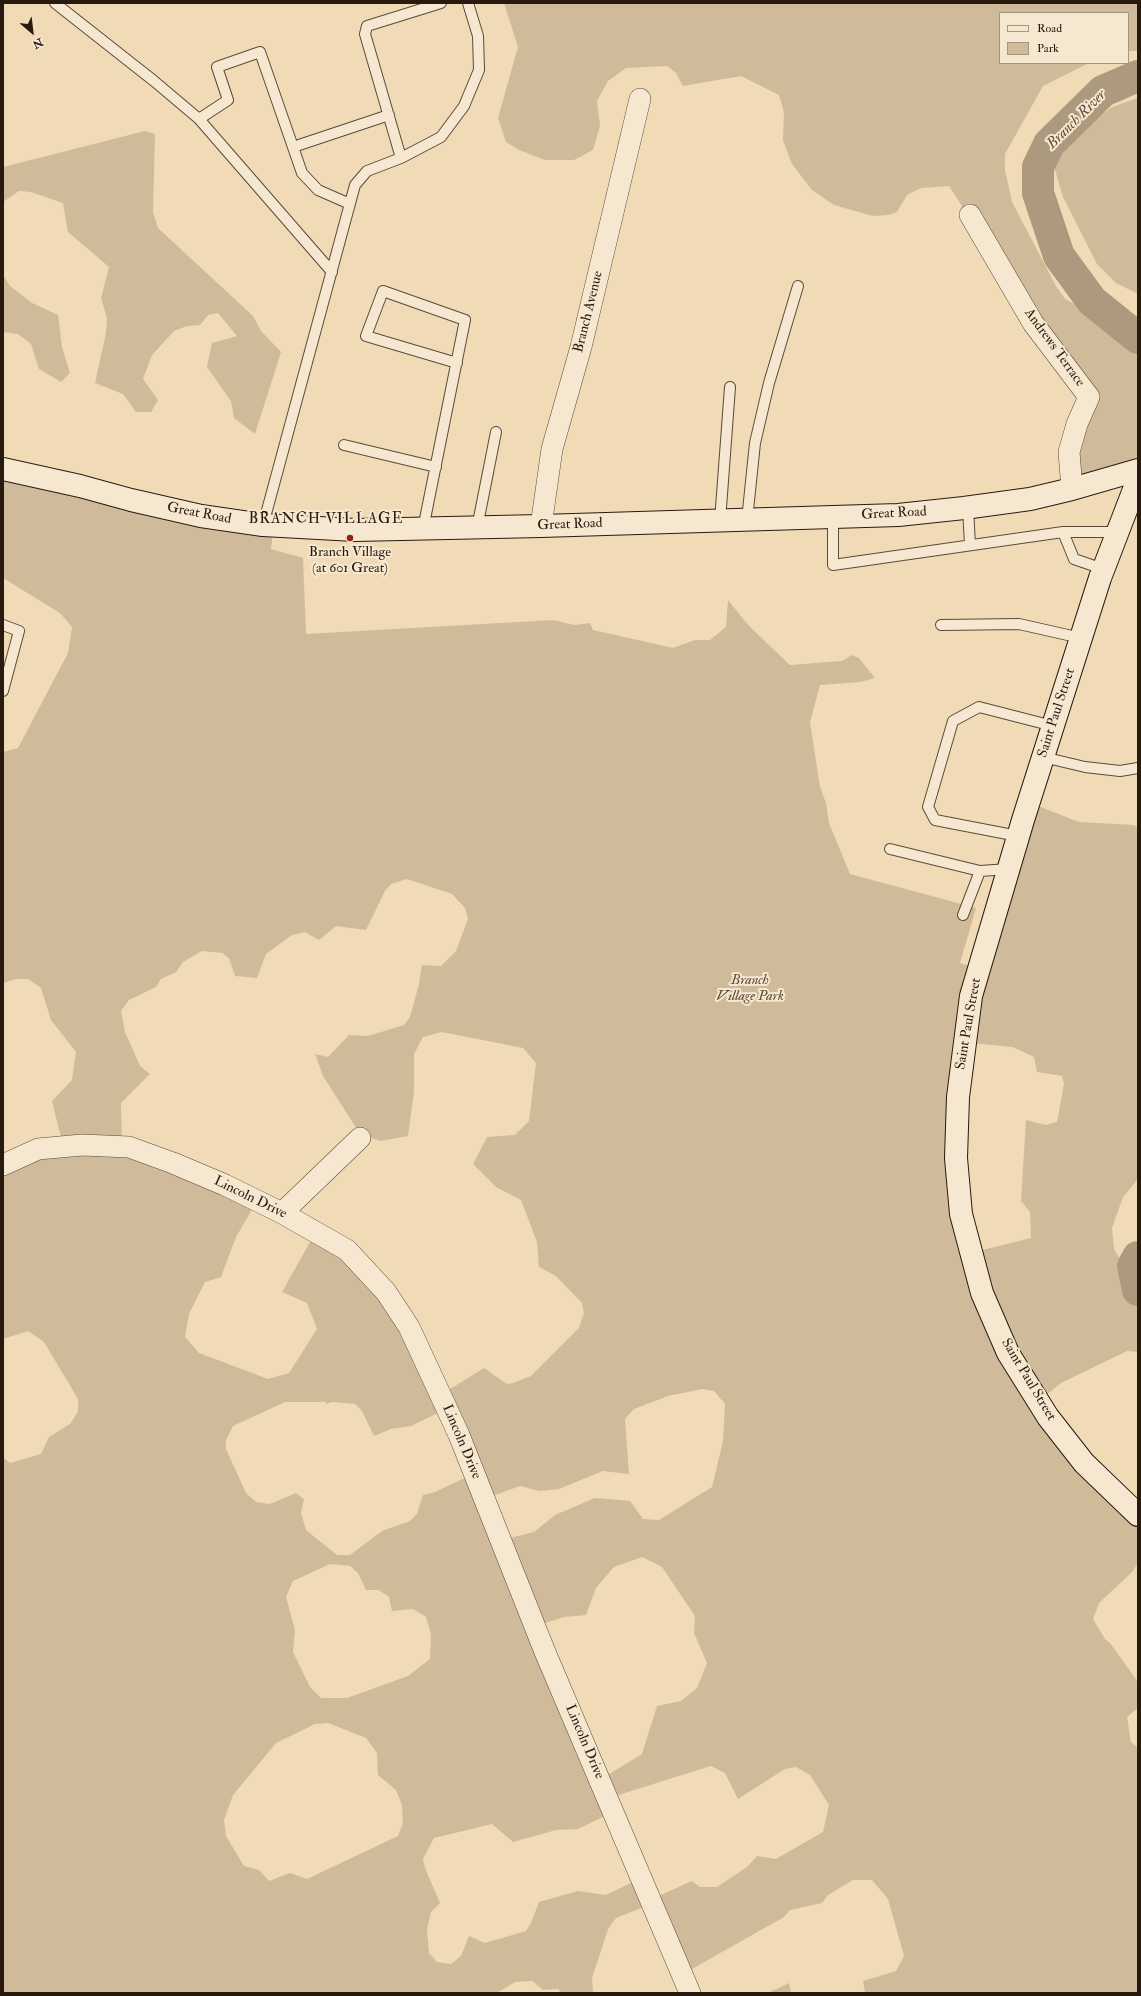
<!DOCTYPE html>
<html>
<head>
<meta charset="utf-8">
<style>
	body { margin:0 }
	#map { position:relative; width:1141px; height:1996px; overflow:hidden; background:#f1dbb6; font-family:"IM FELL Double Pica",serif }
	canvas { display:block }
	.frame { position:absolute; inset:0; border:4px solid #291a10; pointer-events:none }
	.legend { position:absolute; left:999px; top:12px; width:130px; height:52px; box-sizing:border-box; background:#f6e8d0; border:1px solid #a49683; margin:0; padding:5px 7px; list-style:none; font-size:12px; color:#291a10 }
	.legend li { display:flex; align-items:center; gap:8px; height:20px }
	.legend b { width:20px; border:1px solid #a49683 }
	.north { position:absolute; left:12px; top:12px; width:40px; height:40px; -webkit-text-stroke:3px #f6e8d0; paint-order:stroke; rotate:152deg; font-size:11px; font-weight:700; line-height:16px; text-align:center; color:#291a10 }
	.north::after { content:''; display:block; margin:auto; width:14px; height:18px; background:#291a10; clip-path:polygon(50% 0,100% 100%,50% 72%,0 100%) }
</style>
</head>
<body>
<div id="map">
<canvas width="1141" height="1996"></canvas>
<div class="frame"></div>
<ul class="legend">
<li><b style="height:5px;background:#f6e8d0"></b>Road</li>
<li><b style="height:11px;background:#cfba9a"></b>Park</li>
</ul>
<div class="north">N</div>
</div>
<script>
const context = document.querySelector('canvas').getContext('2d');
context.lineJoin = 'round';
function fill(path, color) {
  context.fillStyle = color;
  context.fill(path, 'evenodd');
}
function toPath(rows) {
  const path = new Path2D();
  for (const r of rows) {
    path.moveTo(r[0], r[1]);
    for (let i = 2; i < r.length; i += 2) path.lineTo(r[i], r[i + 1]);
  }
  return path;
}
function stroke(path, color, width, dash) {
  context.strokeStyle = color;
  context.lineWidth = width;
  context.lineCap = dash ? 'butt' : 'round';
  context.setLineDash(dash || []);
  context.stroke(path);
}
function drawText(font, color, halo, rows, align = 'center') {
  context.font = font + ' "IM FELL Double Pica",serif';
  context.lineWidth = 4;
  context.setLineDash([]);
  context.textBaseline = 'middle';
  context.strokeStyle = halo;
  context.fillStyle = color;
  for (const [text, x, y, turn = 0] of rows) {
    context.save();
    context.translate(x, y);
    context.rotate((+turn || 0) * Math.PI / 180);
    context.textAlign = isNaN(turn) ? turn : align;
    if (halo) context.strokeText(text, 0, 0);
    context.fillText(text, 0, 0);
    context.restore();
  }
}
fill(toPath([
	[504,3,1138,3,1138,51,1128,51,1128,13,1000,13,1000,63,1089,63,1043,86,1005,154,1005,170,1012,202,1056,286,1065,299,1103,319,1138,347,1138,468,1081,484,1071,460,1089,401,949,186,921,188,907,195,897,212,888,215,873,216,834,205,812,190,792,164,783,140,784,112,779,95,741,76,683,86,676,73,667,66,626,68,608,81,597,101,600,126,593,150,574,160,545,160,519,150,506,142,498,118,518,47],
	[1138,98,1138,294,1116,283,1097,264,1063,197,1050,153,1112,107],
	[145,131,155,134,153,212,158,228,253,316,261,331,281,352,255,434,234,418,231,401,207,367,212,343,237,336,218,313,208,315,200,325,187,326,174,331,152,355,143,379,158,400,151,412,136,412,123,394,95,383,106,333,107,318,101,298,109,267,68,232,63,203,31,192,19,191,3,202,3,167],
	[3,275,10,286,32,303,58,315,62,347,70,373,61,382,39,369,31,344,18,334,3,332],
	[3,463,274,522,271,549,303,558,306,634,554,620,574,625,590,623,593,630,673,648,695,640,710,640,726,627,728,600,749,626,790,665,842,661,852,655,859,658,875,678,860,682,820,685,810,722,820,787,826,803,829,823,850,874,976,908,960,963,980,969,1033,804,1079,822,1134,825,1138,828,1138,1179,1123,1197,1112,1228,1114,1249,1138,1290,1138,1352,1127,1351,1061,1383,1040,1400,1138,1516,1138,1563,1132,1572,1099,1603,1093,1619,1105,1639,1110,1643,1138,1682,1138,1708,1127,1717,1131,1742,1138,1748,1138,1993,865,1993,863,1981,896,1971,904,1956,888,1899,872,1880,853,1880,828,1895,822,1903,790,1910,784,1917,683,1974,651,1904,616,1918,608,1929,592,1978,593,1993,561,1993,558,1989,543,1990,532,1981,515,1982,497,1993,3,1993,3,1457,10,1463,41,1454,49,1437,70,1424,78,1412,78,1399,44,1342,28,1331,3,1339,3,1166,63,1146,52,1101,72,1080,76,1052,51,1020,41,988,28,979,16,979,3,983,3,752,18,748,68,653,72,627,60,613,3,578],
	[407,879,452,894,465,908,468,919,456,951,441,966,422,965,419,984,410,1017,404,1025,368,1036,349,1035,328,1057,315,1054,323,1076,360,1134,380,1141,408,1136,414,1092,414,1054,423,1037,442,1032,523,1048,536,1063,529,1121,515,1135,487,1137,473,1164,496,1187,521,1200,537,1242,539,1267,556,1276,582,1303,584,1313,579,1328,531,1376,513,1383,507,1384,484,1368,442,1394,348,1251,314,1235,282,1292,307,1303,317,1329,289,1373,268,1379,199,1353,185,1337,189,1314,205,1282,221,1277,236,1237,256,1203,122,1144,121,1103,150,1074,140,1066,125,1032,121,1011,129,1000,156,987,161,979,176,972,183,962,202,951,222,953,229,958,235,976,257,978,266,954,292,935,305,932,319,940,336,926,366,930,385,891,391,884],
	[972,1043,1013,1047,1034,1057,1037,1072,1062,1076,1064,1084,1057,1122,1046,1125,1026,1120,1021,1201,1030,1212,1031,1238,974,1252,959,1096],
	[702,1389,714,1391,725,1404,723,1441,712,1487,659,1520,643,1519,630,1501,595,1498,555,1515,534,1532,501,1540,487,1498,520,1486,540,1491,559,1489,603,1471,629,1474,625,1419,634,1409,668,1396],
	[285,1402,326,1402,326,1404,332,1402,355,1404,362,1411,374,1436,391,1429,411,1426,446,1409,471,1475,435,1492,423,1495,417,1514,410,1521,382,1531,350,1555,337,1555,306,1530,301,1513,304,1499,296,1493,270,1504,256,1502,246,1493,226,1449,226,1440,233,1426],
	[642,1557,662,1567,695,1616,694,1633,707,1663,697,1688,681,1701,657,1706,642,1754,601,1779,539,1625,564,1617,586,1615,596,1588,614,1567],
	[330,1564,350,1566,358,1573,366,1590,379,1590,389,1597,392,1611,413,1609,426,1617,431,1634,430,1659,408,1676,347,1698,321,1698,310,1687,293,1652,295,1630,286,1597,293,1581],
	[328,1723,366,1738,377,1753,378,1775,396,1790,402,1805,403,1823,398,1836,307,1879,290,1873,269,1881,259,1870,244,1866,226,1836,224,1820,233,1795,276,1743,315,1724],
	[711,1766,725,1773,738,1799,785,1769,796,1767,810,1775,829,1805,823,1832,776,1859,757,1856,747,1867,717,1887,700,1887,692,1881,654,1898,641,1878,606,1895,578,1891,539,1902,531,1923,526,1931,485,1943,469,1936,461,1956,451,1964,437,1962,429,1953,427,1929,431,1912,440,1903,425,1868,423,1859,434,1838,492,1824,513,1842,556,1830,578,1829,613,1812,612,1797],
	[789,1983,791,1993,768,1993]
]), '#cfba9a');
stroke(toPath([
	[1138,76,1103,91,1049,144,1038,167,1038,193,1059,256,1092,301,1138,338],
	[1138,1257,1133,1266,1138,1290]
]), '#ad997e', 32);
const lane = toPath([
	[55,3,154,81,199,119,332,272],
	[199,119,228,100,217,67,260,52,302,173,318,190,350,204],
	[293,147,389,115],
	[401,158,365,34,367,26,441,3],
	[344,445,436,467],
	[968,508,970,545],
	[833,517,833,565,1063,532,1074,559,1103,569],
	[747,520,755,443,769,383,798,286],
	[720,521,730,387],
	[263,525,355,185,367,171,401,158,441,137,464,106,479,70,478,36,468,3],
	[477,528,496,432],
	[423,529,465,320,383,291,366,336,457,363],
	[1063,532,1118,532],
	[3,625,19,631,3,691],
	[941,625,1019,624,1081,638],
	[1043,757,1085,767,1120,771,1138,768],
	[1018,836,935,820,928,807,953,721,979,707,1053,726],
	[890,849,980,871],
	[963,915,980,871,1009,869]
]);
const street = toPath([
	[970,215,1033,323,1089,397,1077,424,1069,452,1072,489],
	[541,526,552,449,581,347,640,99],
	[3,1165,38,1149,82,1145,129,1147,173,1163,225,1185,282,1213,347,1250,386,1292,409,1327,459,1435,545,1652,690,1993],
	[282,1213,360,1138]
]);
const secondary = toPath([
	[3,469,80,486,131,500,201,516,263,525,355,530,541,526,898,515,964,508,1030,499,1072,489,1138,470],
	[1138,479,1100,578,1023,820,971,996,958,1097,956,1158,961,1214,982,1293,1008,1353,1048,1417,1084,1463,1138,1515]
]);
stroke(lane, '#5b4a3a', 12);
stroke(street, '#5b4a3a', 22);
stroke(secondary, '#291a10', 24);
stroke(lane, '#f6e8d0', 10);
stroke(street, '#f6e8d0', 21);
stroke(secondary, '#f6e8d0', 22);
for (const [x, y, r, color] of [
	[350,538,4,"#8f2418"]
]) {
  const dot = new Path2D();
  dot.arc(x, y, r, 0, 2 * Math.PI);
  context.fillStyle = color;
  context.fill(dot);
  stroke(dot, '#f6e8d0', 1.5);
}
drawText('14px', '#291a10', '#f6e8d0', [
	["Branch Avenue",589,312,-76],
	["Andrews Terrace",1054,348,54],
	["Great Road",199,514,11],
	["Great Road",894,514,-3],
	["Great Road",570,525,-2],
	["Saint Paul Street",1057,713,-72],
	["Saint Paul Street",969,1024,-80],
	["Lincoln Drive",250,1198,26],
	["Saint Paul Street",1028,1380,59],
	["Lincoln Drive",461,1442,67],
	["Lincoln Drive",584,1742,67]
]);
drawText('14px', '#291a10', '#f6e8d0', [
	["Branch Village",350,553],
	["(at 601 Great)",350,569]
]);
drawText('italic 14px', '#5b4a39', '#f6e8d0', [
	["Branch",750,981],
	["Village Park",750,997]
]);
drawText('italic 15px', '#5e4d3c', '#f6e8d0', [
	["Branch River",1077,120,-45]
]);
context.letterSpacing = '1px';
drawText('15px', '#291a10', '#f6e8d0', [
	["BRANCH VILLAGE",326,520]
]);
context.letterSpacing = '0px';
</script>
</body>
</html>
